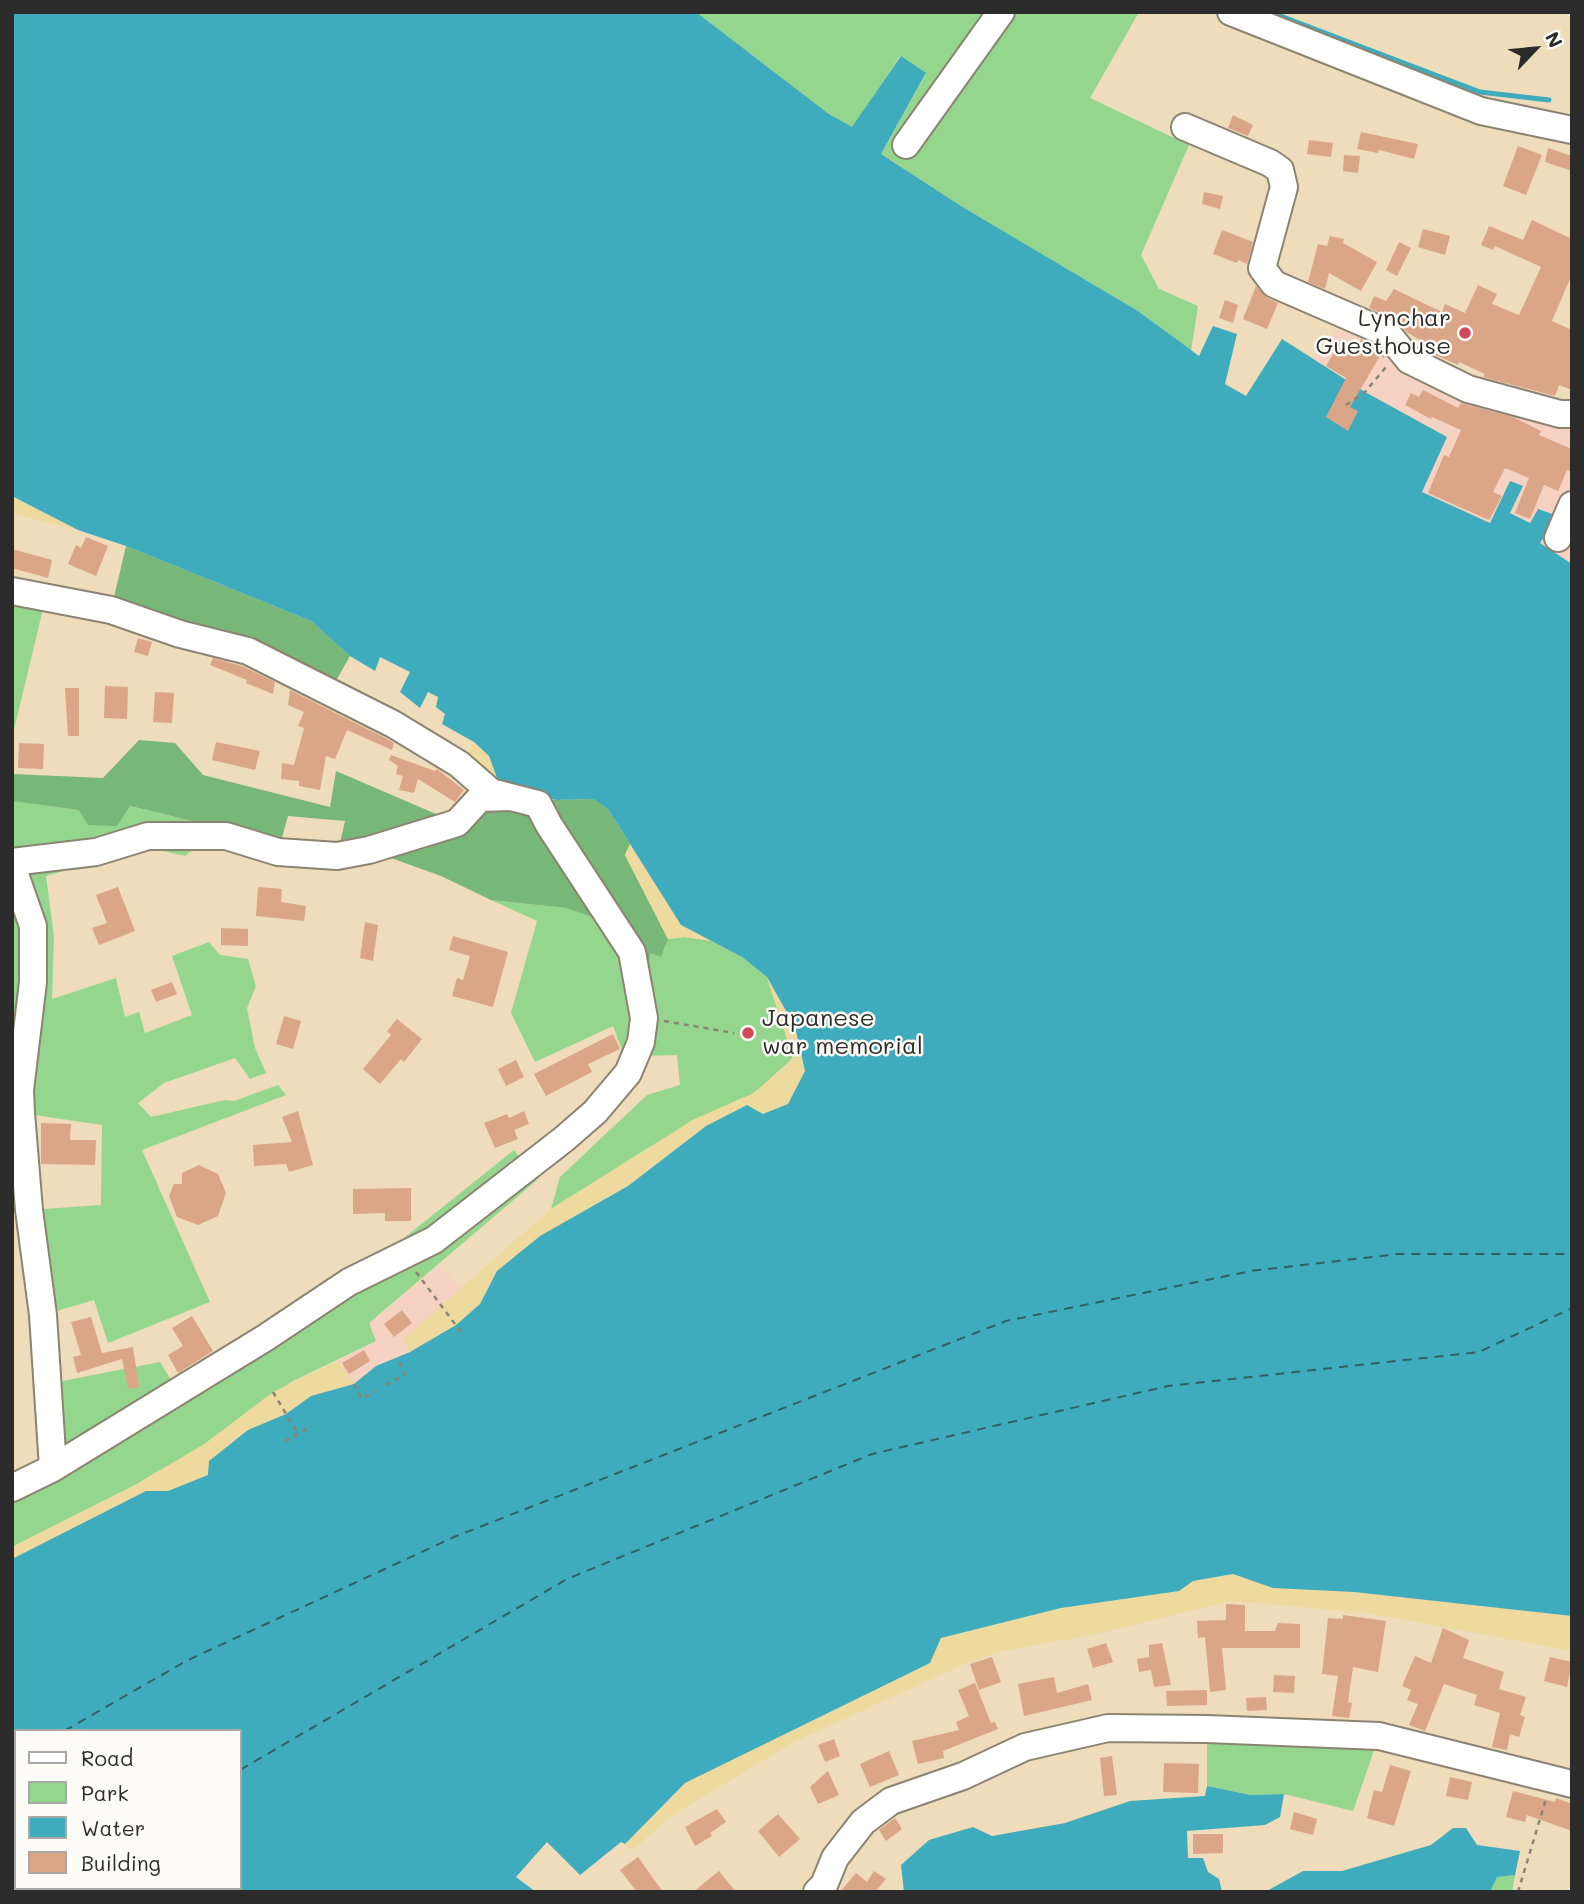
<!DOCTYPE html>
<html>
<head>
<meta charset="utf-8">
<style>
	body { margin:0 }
	#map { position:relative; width:1584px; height:1904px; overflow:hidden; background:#eedcba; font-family:Mali,sans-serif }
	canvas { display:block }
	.frame { position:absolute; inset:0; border:14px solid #2b2b2b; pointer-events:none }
	.legend { position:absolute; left:14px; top:1729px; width:228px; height:161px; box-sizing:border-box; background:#fdfcf7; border:2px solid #a9a8a5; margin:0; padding:9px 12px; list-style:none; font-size:21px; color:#2b2b2b }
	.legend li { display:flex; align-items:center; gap:14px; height:35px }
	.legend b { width:35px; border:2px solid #a9a8a5 }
	.north { position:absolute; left:1500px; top:14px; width:70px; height:70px; -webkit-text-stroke:5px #fdfcf7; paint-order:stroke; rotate:64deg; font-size:19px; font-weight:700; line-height:28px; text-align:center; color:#2b2b2b }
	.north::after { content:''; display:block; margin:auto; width:24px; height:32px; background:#2b2b2b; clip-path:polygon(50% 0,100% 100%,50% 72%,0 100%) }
</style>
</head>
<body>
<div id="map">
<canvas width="1584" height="1904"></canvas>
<div class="frame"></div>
<ul class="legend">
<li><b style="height:9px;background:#fff"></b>Road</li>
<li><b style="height:19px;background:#94d68d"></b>Park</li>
<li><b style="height:19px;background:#3facbd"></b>Water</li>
<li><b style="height:19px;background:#dba688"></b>Building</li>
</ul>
<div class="north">N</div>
</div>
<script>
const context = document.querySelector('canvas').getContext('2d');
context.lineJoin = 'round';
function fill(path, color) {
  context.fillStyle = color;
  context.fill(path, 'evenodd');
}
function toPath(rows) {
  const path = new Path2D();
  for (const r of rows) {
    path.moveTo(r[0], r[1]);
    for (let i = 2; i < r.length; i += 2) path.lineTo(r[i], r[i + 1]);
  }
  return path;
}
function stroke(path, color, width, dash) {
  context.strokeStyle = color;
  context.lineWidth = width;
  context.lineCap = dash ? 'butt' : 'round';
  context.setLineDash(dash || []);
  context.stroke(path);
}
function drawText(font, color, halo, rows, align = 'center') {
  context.font = font + ' Mali,sans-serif';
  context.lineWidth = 5;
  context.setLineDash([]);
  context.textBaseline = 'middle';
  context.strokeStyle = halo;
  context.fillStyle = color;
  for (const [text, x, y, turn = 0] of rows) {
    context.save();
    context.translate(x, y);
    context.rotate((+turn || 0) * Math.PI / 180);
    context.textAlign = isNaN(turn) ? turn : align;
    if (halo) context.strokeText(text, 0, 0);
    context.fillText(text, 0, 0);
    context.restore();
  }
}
fill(toPath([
	[1348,316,1409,360,1572,414,1572,564,1539,544,1558,517,1530,523,1510,513,1522,486,1509,481,1490,523,1421,492,1365,392,1314,359],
	[438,1267,463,1288,403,1339,410,1352,376,1366,354,1384,338,1361,376,1341,369,1324]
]), '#f5d2c2');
fill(toPath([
	[696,12,1139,12,1090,98,1189,145,1141,255,1159,289,1198,306,1191,351,1138,311,961,206,881,154,926,74,900,56,853,128,829,114],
	[12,581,48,588,12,738],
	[12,801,79,810,129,806,221,828,185,856,146,847,46,876,54,936,52,999,116,978,125,1017,139,1012,145,1033,192,1015,172,956,209,942,220,955,248,959,256,986,247,1008,255,1048,266,1073,250,1079,235,1058,164,1083,138,1103,151,1117,225,1100,234,1101,278,1085,286,1095,142,1150,210,1302,108,1343,94,1300,43,1315,29,1210,101,1205,102,1125,21,1113,12,1087],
	[491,900,566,908,594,918,618,955,650,953,661,957,668,939,685,937,711,941,742,957,767,977,793,1058,754,1093,693,1120,551,1209,560,1177,647,1095,680,1085,677,1055,635,1056,625,1058,613,1026,535,1062,511,1013,537,921],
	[514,1150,537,1180,369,1323,376,1341,291,1382,203,1445,135,1485,12,1547,12,1488,53,1468,47,1384,160,1362,178,1391,349,1282],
	[1207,1729,1379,1736,1353,1811,1284,1794,1251,1795,1207,1786],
	[1515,1875,1512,1892,1490,1892,1497,1877]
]), '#94d68d');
fill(toPath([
	[126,546,311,621,350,656,329,693,111,610],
	[139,740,175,743,203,775,330,807,336,771,457,823,515,797,556,800,593,799,608,809,630,844,625,855,668,939,661,957,650,953,648,976,626,981,618,955,594,918,566,908,491,900,441,876,369,850,337,856,345,821,288,816,278,852,221,828,130,806,117,826,88,825,79,810,12,801,12,774,103,778]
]), '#77b778');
fill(toPath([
	[12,496,78,530,12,513],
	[474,742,489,756,501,786,556,800,515,797,491,792,468,750],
	[630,844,681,925,711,941,685,937,668,939,625,855],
	[767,977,795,1027,805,1071,789,1104,762,1114,706,1126,628,1186,497,1271,480,1304,456,1325,410,1352,402,1340,551,1209,693,1120,754,1093,787,1065,793,1057],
	[338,1361,354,1384,311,1396,286,1414,248,1431,208,1475,168,1491,146,1491,12,1559,12,1547,135,1485,203,1445,273,1392],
	[1233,1574,1273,1588,1354,1592,1572,1616,1572,1651,1368,1613,1231,1601,1092,1635,997,1652,966,1663,794,1742,668,1818,632,1851,625,1844,685,1783,930,1663,941,1638,1061,1608,1179,1591,1193,1581]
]), '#eeda9e');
fill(toPath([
	[12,12,696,12,829,114,852,127,901,56,926,73,881,154,961,206,1138,311,1199,356,1213,326,1237,334,1225,384,1246,396,1282,339,1365,392,1447,437,1422,492,1490,523,1510,481,1523,486,1510,513,1530,523,1538,509,1558,516,1540,543,1572,564,1572,1616,1354,1592,1273,1588,1233,1574,1193,1581,1179,1591,1061,1608,941,1638,930,1663,685,1783,625,1844,621,1842,580,1875,547,1842,516,1877,536,1892,12,1892,12,1559,146,1491,168,1491,208,1475,209,1461,248,1430,286,1414,311,1396,354,1384,376,1366,410,1352,456,1325,480,1304,497,1271,540,1236,628,1186,706,1126,747,1105,763,1114,788,1104,805,1071,795,1027,767,977,742,957,681,925,608,809,593,799,556,800,500,786,489,756,474,742,442,724,445,714,436,707,438,697,428,692,420,708,400,692,410,672,380,657,375,671,350,656,311,621,126,546,78,530,12,496],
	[16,1731,240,1731,240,1888,16,1888],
	[1207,1786,1251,1795,1284,1794,1280,1817,1265,1825,1187,1831,1188,1858,1203,1858,1208,1872,1219,1879,1222,1892,904,1892,901,1865,929,1840,973,1827,992,1836,1065,1823,1130,1801,1205,1796],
	[1453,1828,1466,1828,1477,1845,1520,1851,1515,1875,1497,1877,1490,1892,1265,1892,1303,1871,1342,1871,1431,1845]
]), '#3facbd');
stroke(toPath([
	[1270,12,1480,92,1549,100]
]), '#3facbd', 5);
stroke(toPath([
	[64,1731,186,1661,454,1537,1006,1321,1251,1271,1398,1254,1572,1254],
	[12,1761,16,1759],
	[240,1770,567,1579,872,1454,1168,1386,1479,1352,1572,1308],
	[26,1892,32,1888]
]), '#335f65', 2, [9, 7]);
fill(toPath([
	[1233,115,1253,125,1248,136,1228,128],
	[1361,132,1418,144,1414,159,1379,150,1378,153,1357,149],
	[1309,140,1333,143,1331,157,1307,154],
	[1518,146,1542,155,1526,195,1503,186],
	[1548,148,1572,156,1572,171,1545,162],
	[1344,155,1360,156,1358,173,1343,171],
	[1204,192,1223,196,1220,209,1202,204],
	[1532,220,1572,239,1572,274,1552,321,1572,330,1572,390,1559,385,1555,396,1483,377,1485,374,1459,362,1458,365,1424,350,1427,344,1408,333,1394,319,1369,308,1374,296,1386,301,1394,289,1442,312,1445,304,1465,313,1478,285,1497,294,1492,304,1519,315,1541,267,1495,246,1493,250,1481,245,1489,226,1523,240],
	[1423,229,1450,236,1445,255,1418,247],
	[1222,230,1253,242,1247,264,1238,260,1237,263,1213,254],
	[1330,236,1344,239,1343,243,1377,262,1361,291,1329,273,1325,289,1308,282,1318,244,1327,246],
	[1399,242,1411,248,1397,276,1386,270],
	[1256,286,1267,298,1278,303,1267,329,1243,319],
	[1225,300,1238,305,1233,323,1219,318],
	[1361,339,1377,346,1385,356,1384,358,1380,356,1350,407,1358,411,1348,431,1326,417,1346,378,1326,366,1340,342,1355,351],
	[1423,390,1458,408,1461,403,1513,417,1541,431,1539,435,1572,449,1572,472,1567,470,1558,491,1544,485,1530,519,1515,513,1529,478,1505,468,1493,492,1502,496,1489,520,1428,493,1444,455,1449,457,1461,430,1432,417,1431,419,1405,405,1411,393,1419,397],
	[86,537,108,546,96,576,68,564,76,545,81,548],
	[12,549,52,560,48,578,12,568],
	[138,638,152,642,148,656,134,652],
	[213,658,242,666,275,682,273,694,246,683,247,680,210,665],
	[105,686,128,687,127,719,104,718],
	[65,688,79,688,79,736,68,736],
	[290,690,385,738,394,743,392,750,347,730,335,759,326,756,320,790,299,786,299,781,281,779,282,763,294,765,304,728,298,726,304,712,288,705],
	[155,692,174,693,172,723,153,722],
	[216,742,260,751,255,770,212,760],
	[19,743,44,744,43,769,18,768],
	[391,755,435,771,437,769,464,790,455,802,418,779,414,793,399,790,403,776,396,774,398,766,389,760],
	[118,887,135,931,99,945,92,928,107,923,96,895],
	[258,887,282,889,281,902,306,906,304,921,256,916],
	[365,922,378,925,373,961,360,958],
	[221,928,248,929,248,946,221,945],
	[453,936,508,952,493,1007,452,996,457,978,463,980,470,956,449,950],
	[172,982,177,994,156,1002,151,990],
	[284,1016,301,1021,293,1049,276,1044],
	[397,1019,422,1039,404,1062,401,1059,380,1084,363,1069,391,1035,387,1031],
	[613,1034,620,1049,588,1064,592,1072,546,1096,534,1074],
	[516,1060,524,1077,506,1086,498,1069],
	[298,1111,313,1165,289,1172,286,1164,254,1166,253,1145,292,1142,282,1117],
	[524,1111,529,1124,514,1130,518,1139,495,1148,484,1123,507,1114,509,1118],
	[41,1123,71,1124,70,1140,96,1140,95,1165,41,1164],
	[199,1165,218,1174,226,1193,218,1216,198,1225,177,1217,169,1196,174,1184,182,1184,182,1173],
	[411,1188,411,1221,385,1221,385,1213,353,1214,353,1189],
	[402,1310,412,1323,394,1337,384,1324],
	[192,1316,213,1351,178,1373,168,1355,183,1346,172,1328],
	[91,1317,102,1353,133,1347,139,1387,128,1389,122,1359,77,1373,73,1357,81,1355,71,1322],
	[364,1350,370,1361,349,1374,342,1363],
	[1226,1604,1245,1605,1245,1631,1275,1631,1278,1623,1300,1624,1300,1648,1222,1648,1226,1690,1210,1692,1205,1637,1198,1638,1197,1621,1226,1620],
	[1343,1615,1386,1621,1378,1672,1353,1667,1348,1702,1352,1703,1349,1718,1332,1716,1338,1676,1322,1674,1328,1618,1343,1619],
	[1443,1628,1469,1640,1463,1658,1504,1672,1499,1689,1526,1697,1520,1715,1525,1717,1519,1737,1510,1734,1507,1750,1492,1747,1500,1713,1474,1705,1477,1695,1444,1684,1425,1731,1409,1725,1418,1704,1407,1700,1411,1690,1402,1686,1415,1656,1431,1663],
	[1106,1643,1113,1662,1093,1668,1087,1649],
	[1162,1643,1171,1685,1154,1687,1151,1670,1139,1672,1137,1659,1149,1657,1149,1645],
	[992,1657,1001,1682,979,1690,970,1664],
	[1550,1657,1572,1662,1567,1687,1544,1681],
	[1274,1675,1295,1676,1294,1693,1273,1692],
	[1054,1677,1057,1693,1088,1684,1092,1700,1024,1716,1018,1684],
	[975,1683,991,1723,995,1722,998,1729,943,1751,944,1758,918,1764,912,1741,959,1730,956,1722,969,1716,958,1690],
	[1207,1690,1207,1705,1167,1706,1166,1691],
	[1266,1697,1267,1710,1247,1711,1246,1698],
	[834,1739,840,1756,825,1762,818,1745],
	[889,1751,899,1775,870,1787,860,1764],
	[1112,1756,1117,1795,1104,1796,1100,1758],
	[1164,1763,1199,1764,1198,1793,1163,1792],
	[1390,1765,1411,1771,1394,1826,1367,1818,1374,1790,1382,1792],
	[828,1771,839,1795,818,1804,810,1787],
	[1450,1777,1472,1782,1468,1800,1446,1796],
	[1513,1791,1555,1802,1556,1798,1572,1804,1572,1831,1527,1815,1525,1822,1506,1817],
	[717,1809,726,1822,710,1833,712,1836,695,1846,685,1827],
	[1294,1812,1317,1819,1313,1835,1290,1829],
	[778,1814,800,1839,779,1857,758,1831],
	[895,1818,902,1829,886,1841,879,1830],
	[1193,1834,1223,1834,1223,1853,1193,1854],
	[638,1857,663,1892,637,1892,620,1870],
	[719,1871,736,1892,693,1892],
	[874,1871,886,1879,876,1891,878,1892,840,1892,856,1873,867,1882]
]), '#dba688');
const minor = toPath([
	[1231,12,1481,111,1572,130],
	[1185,127,1270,163,1280,170,1284,187,1262,268,1274,284,1387,333,1409,360,1468,389,1560,414,1572,414],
	[906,145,1001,12],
	[1558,538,1572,505],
	[12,591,111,610,180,634,248,651,393,724,459,764,491,792,538,804,549,825,632,952,644,1018,641,1042,628,1073,595,1112,564,1139,434,1240,349,1282,265,1338,53,1468,12,1488],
	[12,862,96,852,148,836,226,836,278,852,337,856,369,850,457,823,480,798,510,797],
	[12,866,33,926,33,982,20,1090,21,1113,29,1210,43,1315,53,1468],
	[817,1892,824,1885,835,1858,863,1822,891,1801,963,1776,1025,1747,1108,1728,1207,1729,1379,1736,1572,1784]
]);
stroke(minor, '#8c8472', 30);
stroke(toPath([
	[1346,405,1365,392,1386,367],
	[664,1021,734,1033],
	[416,1272,464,1336],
	[354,1384,362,1399,375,1391],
	[386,1385,405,1374,397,1358],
	[273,1392,298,1434],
	[285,1441,312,1426],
	[1518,1892,1546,1799]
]), '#8c8472', 2.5, [5, 5]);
stroke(minor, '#fff', 26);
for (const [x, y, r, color] of [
	[1465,333,7,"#d1495b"],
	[748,1033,7,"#d1495b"]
]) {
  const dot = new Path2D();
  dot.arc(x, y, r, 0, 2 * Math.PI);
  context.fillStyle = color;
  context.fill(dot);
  stroke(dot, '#fdfcf7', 2.5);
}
drawText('24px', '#2b2b2b', '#fdfcf7', [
	["Lynchar",1451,319],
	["Guesthouse",1451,347],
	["Japanese",762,1019,"left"],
	["war memorial",762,1047,"left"]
], 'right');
</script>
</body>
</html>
